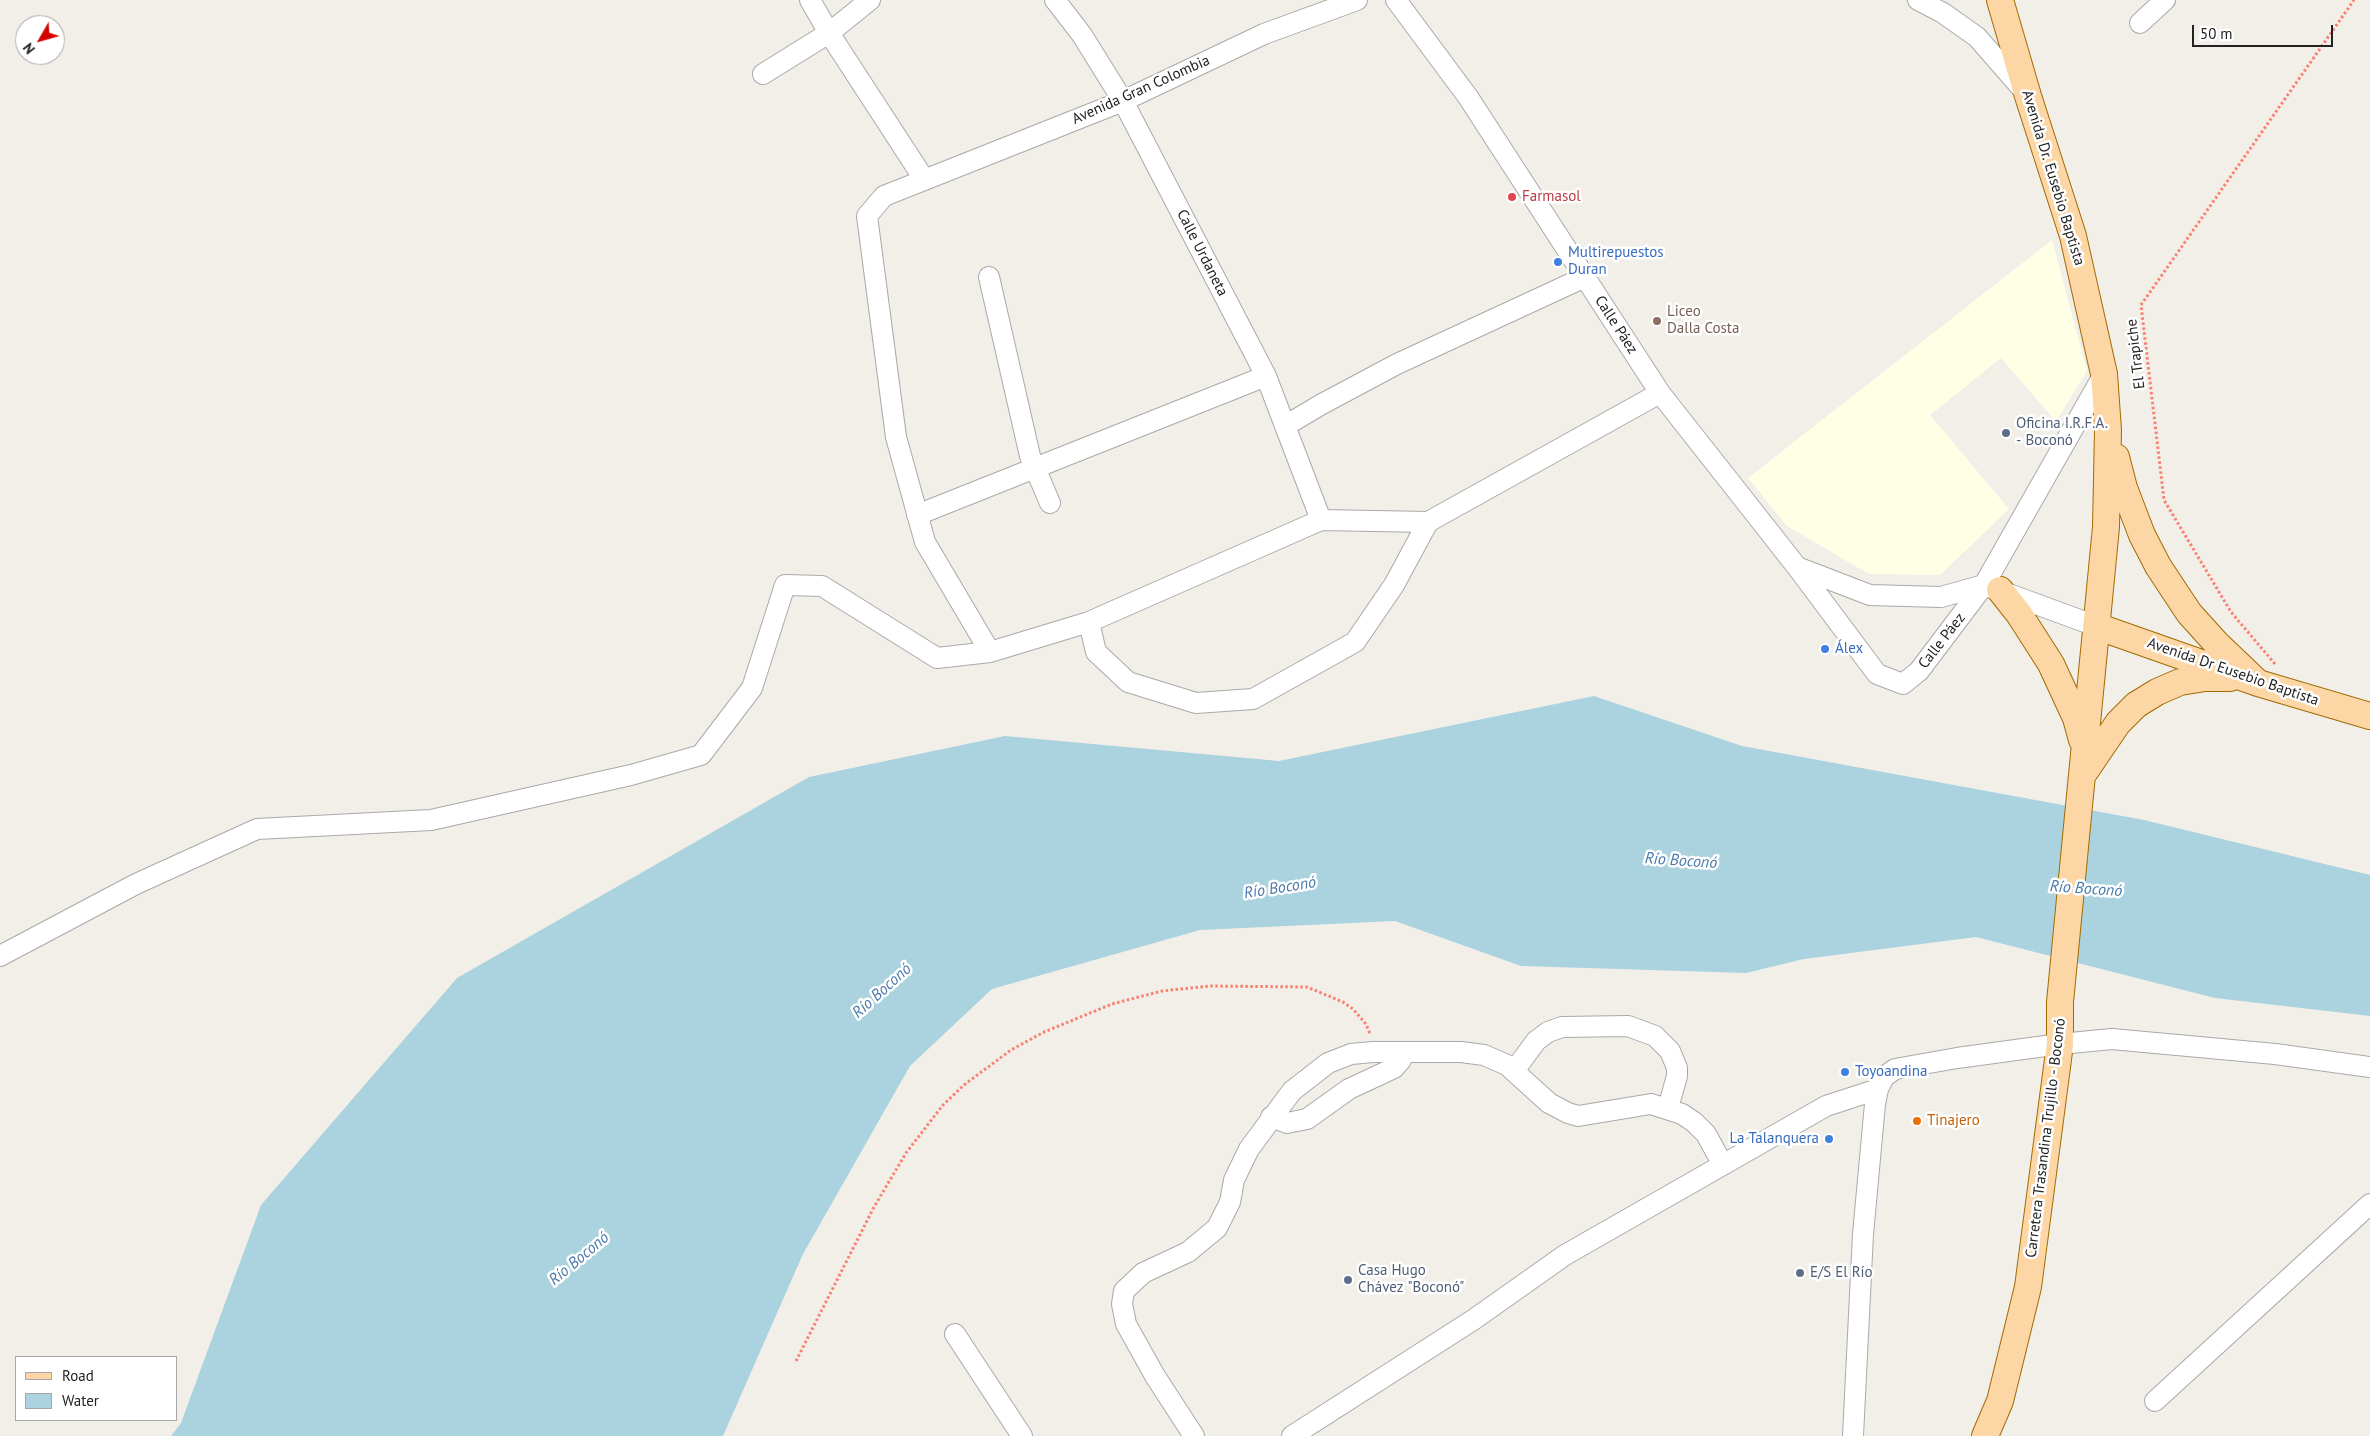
<!DOCTYPE html>
<html>
<head>
<meta charset="utf-8">
<style>
	body { margin:0 }
	#map { position:relative; width:2370px; height:1436px; overflow:hidden; background:#f2efe9; font-family:"PT Sans",sans-serif }
	canvas { display:block }
	.legend { position:absolute; left:15px; top:1356px; width:162px; height:65px; box-sizing:border-box; background:#fff; border:1px solid #a7a7a7; margin:0; padding:6px 9px; list-style:none; font-size:15px; color:#222 }
	.legend li { display:flex; align-items:center; gap:10px; height:25px }
	.legend b { width:25px; border:1px solid #a7a7a7 }
	.north { position:absolute; left:15px; top:15px; width:50px; height:50px; box-sizing:border-box; background:#fff; border:1px solid #a7a7a7; border-radius:50%; rotate:232deg; font-size:14px; font-weight:700; line-height:20px; text-align:center; color:#222 }
	.north::after { content:''; display:block; margin:auto; width:18px; height:22px; background:#d40000; clip-path:polygon(50% 0,100% 100%,50% 72%,0 100%) }
	.scale { position:absolute; left:2192px; top:25px; width:141px; height:22px; box-sizing:border-box; border:2px solid #222; border-top:0; padding-left:6px; font-size:15px; line-height:18px; white-space:nowrap; color:#222; -webkit-text-stroke:4px #fff; paint-order:stroke }
</style>
</head>
<body>
<div id="map">
<canvas width="2370" height="1436"></canvas>
<ul class="legend">
<li><b style="height:6px;background:#fcd6a4"></b>Road</li>
<li><b style="height:14px;background:#aad3df"></b>Water</li>
</ul>
<div class="north">N</div>
<div class="scale">50 m</div>
</div>
<script>
const context = document.querySelector('canvas').getContext('2d');
context.lineJoin = 'round';
function fill(path, color) {
  context.fillStyle = color;
  context.fill(path, 'evenodd');
}
function toPath(rows) {
  const path = new Path2D();
  for (const r of rows) {
    path.moveTo(r[0], r[1]);
    for (let i = 2; i < r.length; i += 2) path.lineTo(r[i], r[i + 1]);
  }
  return path;
}
function stroke(path, color, width, dash) {
  context.strokeStyle = color;
  context.lineWidth = width;
  context.lineCap = dash ? 'butt' : 'round';
  context.setLineDash(dash || []);
  context.stroke(path);
}
function drawText(font, color, halo, rows, align = 'center') {
  context.font = font + ' "PT Sans",sans-serif';
  context.lineWidth = 5;
  context.setLineDash([]);
  context.textBaseline = 'middle';
  context.strokeStyle = halo;
  context.fillStyle = color;
  for (const [text, x, y, turn = 0] of rows) {
    context.save();
    context.translate(x, y);
    context.rotate((+turn || 0) * Math.PI / 180);
    context.textAlign = isNaN(turn) ? turn : align;
    if (halo) context.strokeText(text, 0, 0);
    context.fillText(text, 0, 0);
    context.restore();
  }
}
fill(toPath([
	[2052,240,2087,371,2056,421,2001,358,1930,415,2009,509,1940,575,1869,574,1787,526,1748,478]
]), '#ffffe5');
fill(toPath([
	[1594,696,1742,746,2144,820,2370,875,2370,1016,2215,998,1976,937,1804,959,1746,973,1521,966,1395,921,1200,930,992,989,910,1066,803,1254,723,1436,171,1436,181,1423,261,1205,457,978,809,777,1005,736,1279,761]
]), '#aad3df');
const minor = toPath([
	[810,0,829,33,924,179],
	[1055,0,1082,35,1123,101,1266,376,1321,520],
	[1396,0,1468,97,1660,393,1797,567,1870,595,1941,597,1984,585,2096,626],
	[1918,0,1943,13,1977,37,2025,92],
	[2140,23,2165,0],
	[763,74,829,33,870,0],
	[989,277,1030,456,1050,503],
	[1285,426,1322,404,1397,364,1585,277],
	[917,515,1266,376],
	[1797,567,1877,674,1903,684,1919,671,1984,585,2104,374],
	[1089,622,1096,652,1128,682,1196,703,1253,699,1355,642,1394,585,1428,522],
	[990,652,925,542,896,437,867,216,884,196,1123,101,1264,34,1357,0],
	[0,956,136,884,257,829,431,820,631,775,701,755,752,688,785,585,822,586,937,658,990,652,1089,622,1321,520,1428,522,1660,393],
	[1514,1071,1536,1041,1548,1032,1562,1027,1628,1026,1655,1036,1670,1051,1677,1068,1677,1076,1668,1108],
	[1271,1117,1287,1123,1307,1119,1349,1089,1394,1068,1401,1060,1404,1052],
	[955,1334,1022,1436],
	[2155,1401,2370,1204],
	[1194,1436,1155,1376,1126,1324,1122,1304,1124,1291,1143,1273,1188,1252,1217,1228,1230,1202,1234,1180,1249,1149,1292,1091,1328,1063,1351,1054,1373,1052,1461,1052,1484,1055,1507,1065,1549,1103,1568,1113,1578,1116,1651,1104,1682,1114,1694,1122,1706,1134,1723,1165],
	[1292,1436,1473,1320,1565,1255,1826,1106,1878,1089],
	[1853,1436,1863,1234,1875,1104,1878,1089,1884,1077,1895,1069,1957,1058,2060,1044,2112,1039,2275,1054,2370,1067]
]);
const major = toPath([
	[2116,457,2124,488,2142,535,2158,566,2189,613,2217,644,2258,683],
	[2000,590,2019,614,2051,664,2076,718,2082,740],
	[2096,626,2258,683,2370,716],
	[2084,773,2118,723,2136,705,2157,692,2180,682,2205,678,2230,678],
	[1985,1436,2000,1401,2028,1287,2060,1044,2060,1002,2106,527,2108,430,2104,374,2073,236,2028,96,2000,0]
]);
stroke(minor, '#a9a9a9', 22);
stroke(major, '#a06b00', 28);
stroke(toPath([
	[2275,664,2231,612,2164,500,2141,305,2354,0],
	[796,1361,874,1207,906,1153,943,1105,964,1085,1011,1050,1044,1032,1112,1004,1162,991,1210,986,1307,987,1343,1002,1353,1009,1366,1024,1370,1034]
]), '#fa8072', 3, [2.5, 2.5]);
stroke(minor, '#fff', 20);
stroke(major, '#fcd6a4', 26);
for (const [x, y, r, color] of [
	[1512,197,5,"#e0444e"],
	[1558,262,5,"#3f7fe0"],
	[1657,321,5,"#8d6e63"],
	[2006,433,5,"#5c6f8a"],
	[1825,649,5,"#3f7fe0"],
	[1845,1072,5,"#3f7fe0"],
	[1917,1121,5,"#e8710a"],
	[1829,1139,5,"#3f7fe0"],
	[1800,1273,5,"#5c6f8a"],
	[1348,1280,5,"#5c6f8a"]
]) {
  const dot = new Path2D();
  dot.arc(x, y, r, 0, 2 * Math.PI);
  context.fillStyle = color;
  context.fill(dot);
  stroke(dot, '#fff', 2);
}
drawText('15px', '#222', '#fff', [
	["Avenida Gran Colombia",1141,90,-24],
	["Avenida Dr. Eusebio Baptista",2053,178,73],
	["Calle Urdaneta",1202,253,63],
	["Calle Páez",1616,325,57],
	["El Trapiche",2136,354,-97],
	["Calle Páez",1942,641,-52],
	["Avenida Dr Eusebio Baptista",2233,672,19],
	["Carretera Trasandina Trujillo - Boconó",2046,1138,-83]
]);
drawText('15px', '#be3a42', '#fff', [
	["Farmasol",1522,197]
], 'left');
drawText('15px', '#366cbe', '#fff', [
	["Multirepuestos",1568,253],
	["Duran",1568,270],
	["Álex",1835,649],
	["Toyoandina",1855,1072],
	["La Talanquera",1819,1139,"right"]
], 'left');
drawText('15px', '#785e54', '#fff', [
	["Liceo",1667,312],
	["Dalla Costa",1667,329]
], 'left');
drawText('15px', '#4e5e75', '#fff', [
	["Oficina I.R.F.A.",2016,424],
	["- Boconó",2016,441],
	["Casa Hugo",1358,1271],
	["Chávez \"Boconó\"",1358,1288],
	["E/S El Río",1810,1273]
], 'left');
drawText('15px', '#c56008', '#fff', [
	["Tinajero",1927,1121]
], 'left');
drawText('italic 16px', '#4a7aab', '#fff', [
	["Río Boconó",1681,861,4],
	["Río Boconó",1280,888,-9],
	["Río Boconó",2086,889,4],
	["Río Boconó",882,991,-42],
	["Río Boconó",579,1259,-40]
]);
</script>
</body>
</html>
